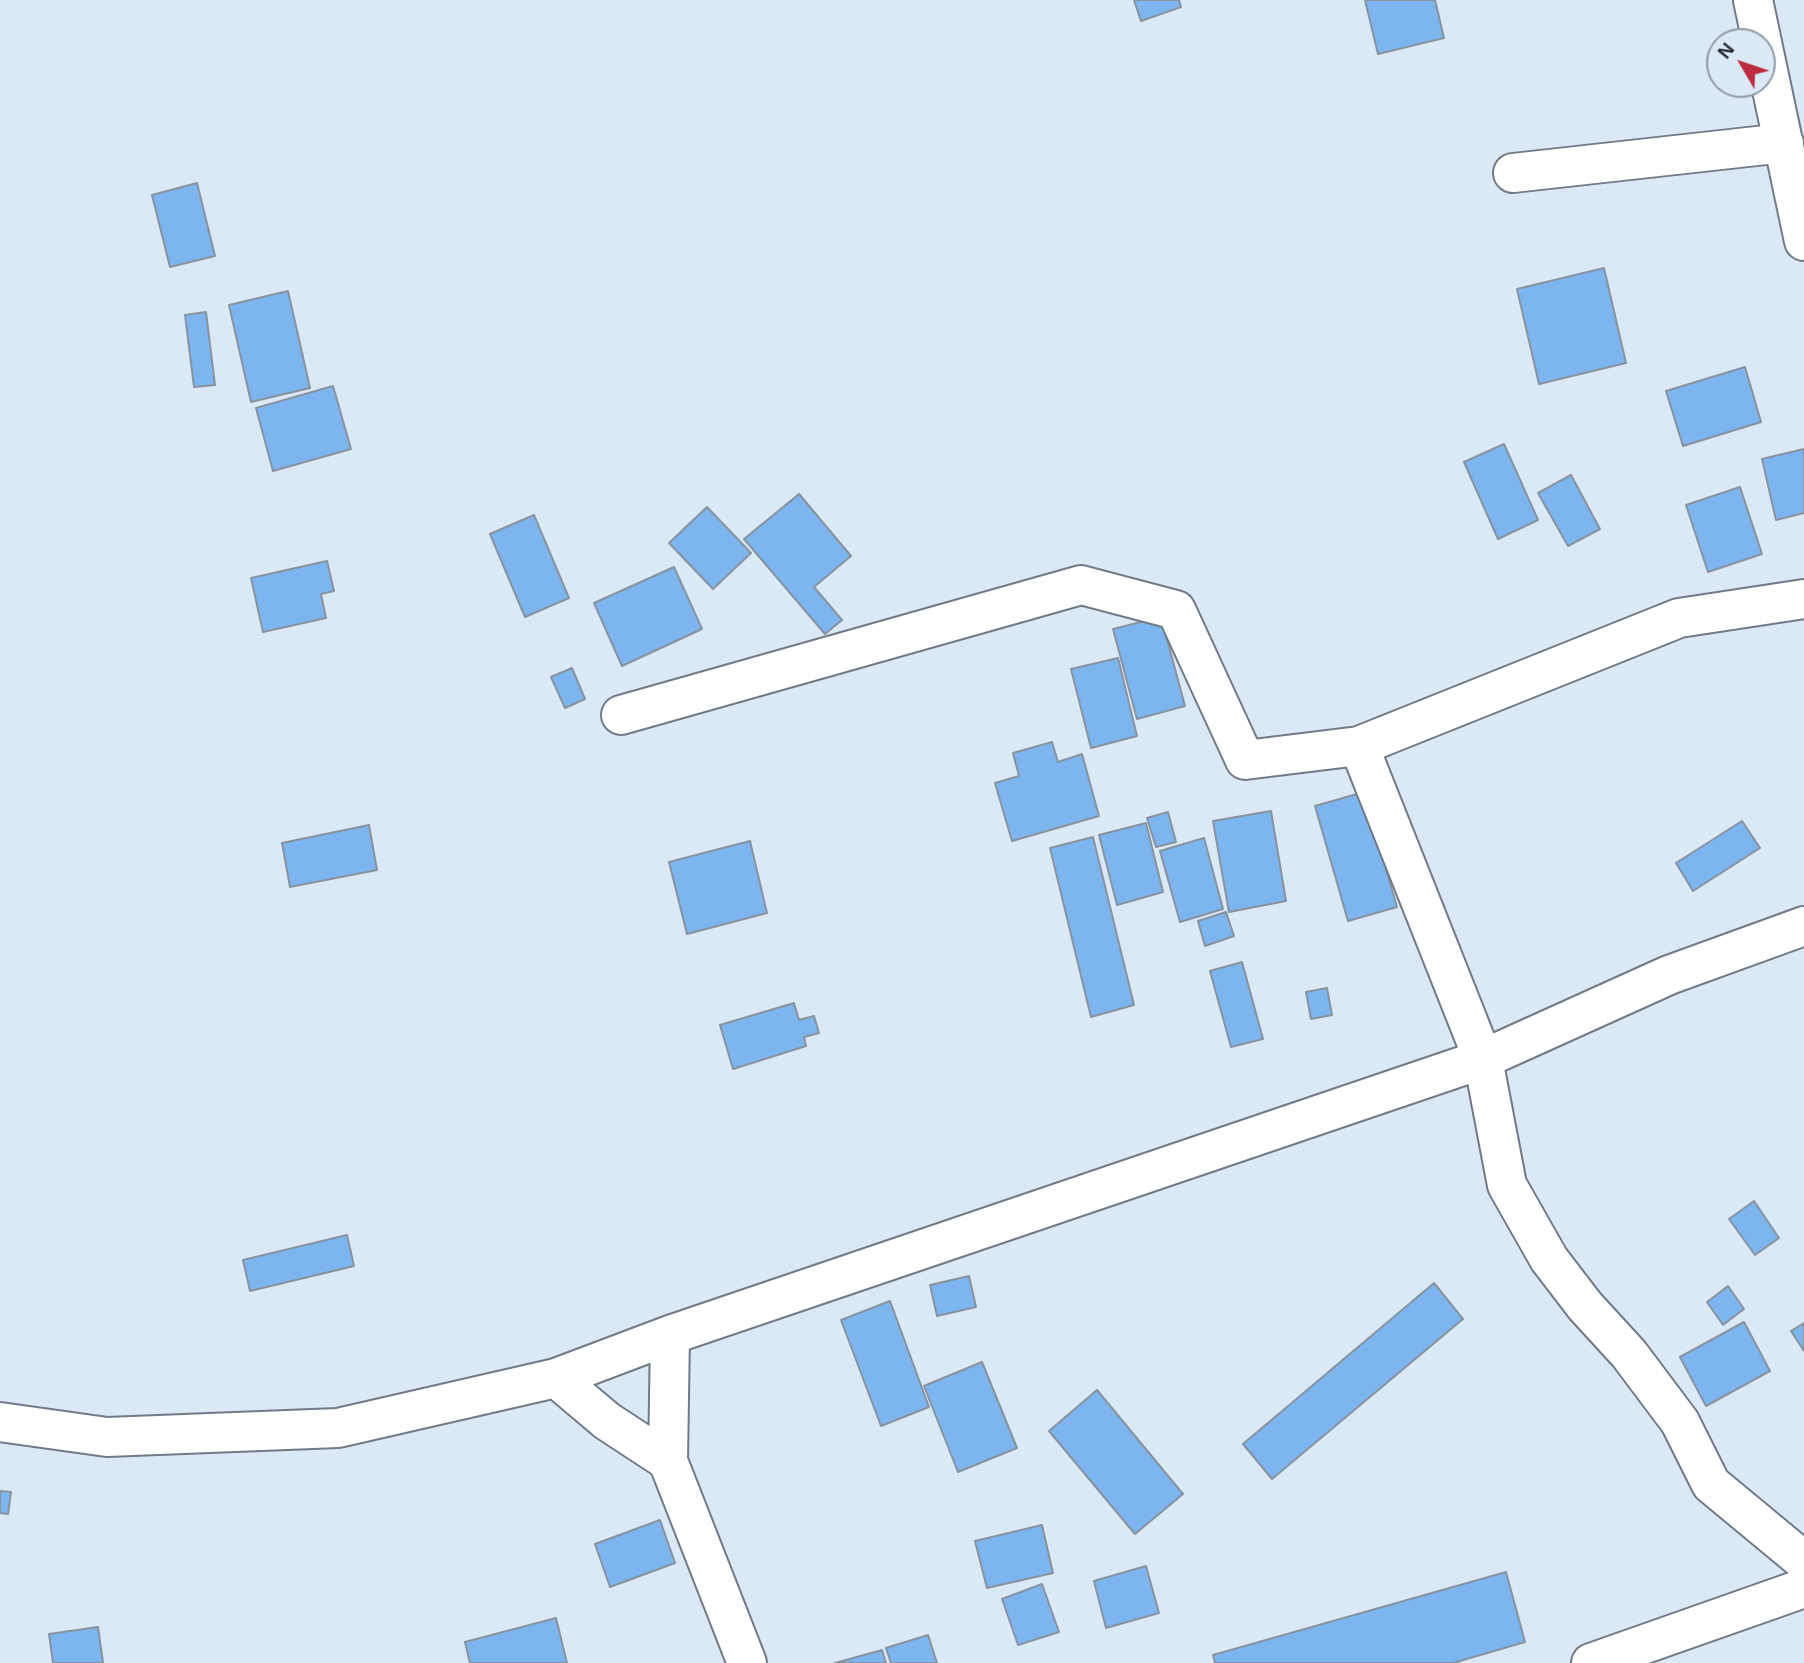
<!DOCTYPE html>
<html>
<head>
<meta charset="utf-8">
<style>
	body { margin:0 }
	#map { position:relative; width:1804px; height:1663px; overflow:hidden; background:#dbe8f6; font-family:Helvetica,sans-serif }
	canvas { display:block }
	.north { position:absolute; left:1706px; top:28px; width:70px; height:70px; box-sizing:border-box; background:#dbe8f6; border:2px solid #929ca6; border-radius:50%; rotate:309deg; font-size:19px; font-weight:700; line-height:28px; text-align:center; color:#252a2f }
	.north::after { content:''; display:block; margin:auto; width:24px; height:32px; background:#bc2b3e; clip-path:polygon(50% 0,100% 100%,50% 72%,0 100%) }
</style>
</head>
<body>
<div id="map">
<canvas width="1804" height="1663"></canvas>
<div class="north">N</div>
</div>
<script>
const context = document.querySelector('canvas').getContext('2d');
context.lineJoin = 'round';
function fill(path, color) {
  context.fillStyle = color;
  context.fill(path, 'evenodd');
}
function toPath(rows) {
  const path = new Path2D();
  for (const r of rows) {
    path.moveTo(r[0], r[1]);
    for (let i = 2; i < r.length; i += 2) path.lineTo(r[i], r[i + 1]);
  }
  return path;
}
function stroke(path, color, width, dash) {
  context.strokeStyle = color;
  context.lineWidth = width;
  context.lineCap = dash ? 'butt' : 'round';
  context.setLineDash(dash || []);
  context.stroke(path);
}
const building = toPath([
	[1134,0,1179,0,1181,7,1141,21,1134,0],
	[1365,0,1435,0,1444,38,1378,54,1365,0],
	[197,183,215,256,170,267,152,195,197,183],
	[1604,268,1626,363,1539,384,1517,289,1604,268],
	[288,291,310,388,251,402,229,305,288,291],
	[206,312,215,385,194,387,185,315,206,312],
	[1745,367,1761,422,1683,446,1666,391,1745,367],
	[333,386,351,449,273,471,256,408,333,386],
	[1504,444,1538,520,1498,539,1464,462,1504,444],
	[1804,449,1804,513,1776,520,1762,459,1804,449],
	[1571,475,1600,529,1568,546,1538,493,1571,475],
	[1740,487,1762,554,1708,572,1686,505,1740,487],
	[799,494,851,556,814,587,842,620,825,634,744,539,799,494],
	[707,507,751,553,713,589,669,543,707,507],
	[534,515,569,598,525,617,490,534,534,515],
	[327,561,334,591,321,594,326,618,263,632,251,578,327,561],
	[674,567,702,629,622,666,594,603,674,567],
	[1161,617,1185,706,1137,719,1113,629,1161,617],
	[1118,658,1137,736,1091,748,1071,669,1118,658],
	[572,668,585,699,565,708,551,677,572,668],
	[1052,742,1058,762,1082,754,1099,816,1012,841,995,783,1019,776,1013,753,1052,742],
	[1364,792,1397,907,1348,921,1315,806,1364,792],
	[1271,811,1286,901,1229,912,1213,821,1271,811],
	[1168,812,1176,842,1156,847,1147,818,1168,812],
	[1742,821,1760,848,1693,891,1676,863,1742,821],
	[1146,823,1163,892,1117,905,1099,835,1146,823],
	[369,825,377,870,290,887,282,843,369,825],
	[1093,837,1134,1005,1091,1017,1050,848,1093,837],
	[1204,838,1223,909,1180,922,1160,851,1204,838],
	[750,841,767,913,687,934,669,862,750,841],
	[1226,912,1234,936,1205,946,1198,921,1226,912],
	[1242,962,1263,1039,1231,1047,1210,971,1242,962],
	[1327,988,1332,1015,1311,1019,1306,992,1327,988],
	[794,1003,799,1020,814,1016,819,1033,804,1037,806,1046,733,1069,720,1025,794,1003],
	[1754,1201,1779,1238,1755,1255,1729,1219,1754,1201],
	[347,1235,354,1266,250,1291,243,1260,347,1235],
	[969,1276,976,1307,937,1316,930,1285,969,1276],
	[1434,1283,1463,1319,1272,1479,1243,1444,1434,1283],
	[1728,1286,1744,1309,1723,1325,1707,1302,1728,1286],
	[890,1301,929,1407,881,1426,841,1320,890,1301],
	[1744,1322,1770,1371,1706,1406,1680,1357,1744,1322],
	[1804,1323,1804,1351,1791,1331,1804,1323],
	[982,1362,1017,1448,958,1472,924,1386,982,1362],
	[1097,1390,1183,1494,1135,1534,1049,1431,1097,1390],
	[0,1491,11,1492,8,1514,0,1513,0,1491],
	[660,1520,675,1563,610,1587,595,1544,660,1520],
	[1042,1525,1053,1573,987,1588,975,1541,1042,1525],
	[1146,1566,1159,1613,1106,1628,1094,1581,1146,1566],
	[1506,1572,1525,1642,1453,1663,1215,1663,1213,1655,1506,1572],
	[1042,1584,1059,1632,1018,1645,1002,1599,1042,1584],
	[556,1618,567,1663,470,1663,465,1642,556,1618],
	[98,1627,103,1663,53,1663,49,1634,98,1627],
	[928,1635,937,1663,891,1663,886,1648,928,1635],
	[882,1650,886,1663,835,1663,882,1650]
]);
fill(building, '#7cb5f0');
stroke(building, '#8893a0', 2);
const street = toPath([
	[1753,0,1804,241],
	[1513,173,1784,143],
	[621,715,1081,585,1176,610,1245,760,1359,746,1483,1059,1507,1185,1549,1259,1585,1306,1629,1354,1680,1422,1711,1484,1804,1561],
	[1359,746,1679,618,1804,599],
	[670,1335,668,1461,747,1663],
	[556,1378,607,1421,668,1461],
	[0,1422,107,1437,338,1428,556,1378,670,1335,1483,1059,1669,975,1804,926],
	[1591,1663,1804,1588]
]);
stroke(street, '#707b87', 42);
stroke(street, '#fff', 38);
</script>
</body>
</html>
